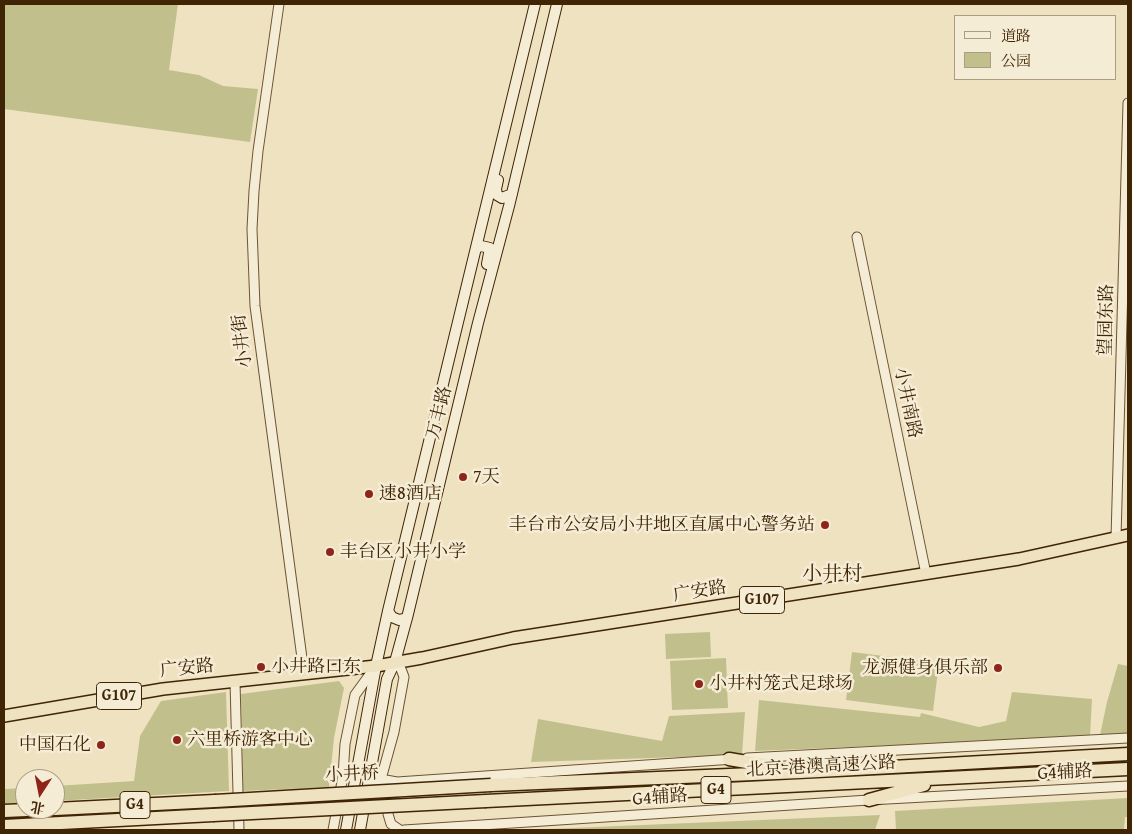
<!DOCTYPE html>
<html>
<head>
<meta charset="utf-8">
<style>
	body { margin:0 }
	#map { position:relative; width:1132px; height:834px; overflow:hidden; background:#efe2c0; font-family:"Gentium Book Plus","Noto Serif SC",serif }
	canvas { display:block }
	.frame { position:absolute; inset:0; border:5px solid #402505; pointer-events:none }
	.legend { position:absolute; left:954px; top:15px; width:162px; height:65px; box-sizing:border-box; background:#f5ecd6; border:1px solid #ad9c82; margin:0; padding:6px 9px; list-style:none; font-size:15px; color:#402505 }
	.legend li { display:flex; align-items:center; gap:10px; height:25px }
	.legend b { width:25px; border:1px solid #ad9c82 }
	.north { position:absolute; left:15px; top:769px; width:50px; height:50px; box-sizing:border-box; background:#f5ecd6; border:1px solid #ad9c82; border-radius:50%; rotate:191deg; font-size:14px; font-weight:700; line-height:20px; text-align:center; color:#402505 }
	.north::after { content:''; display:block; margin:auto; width:18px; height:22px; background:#8f2418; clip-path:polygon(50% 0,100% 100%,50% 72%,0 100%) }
</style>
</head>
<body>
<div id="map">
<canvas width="1132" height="834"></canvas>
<div class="frame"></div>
<ul class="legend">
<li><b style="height:6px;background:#f5ecd6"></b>道路</li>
<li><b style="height:14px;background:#c1c08d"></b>公园</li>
</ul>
<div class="north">北</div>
</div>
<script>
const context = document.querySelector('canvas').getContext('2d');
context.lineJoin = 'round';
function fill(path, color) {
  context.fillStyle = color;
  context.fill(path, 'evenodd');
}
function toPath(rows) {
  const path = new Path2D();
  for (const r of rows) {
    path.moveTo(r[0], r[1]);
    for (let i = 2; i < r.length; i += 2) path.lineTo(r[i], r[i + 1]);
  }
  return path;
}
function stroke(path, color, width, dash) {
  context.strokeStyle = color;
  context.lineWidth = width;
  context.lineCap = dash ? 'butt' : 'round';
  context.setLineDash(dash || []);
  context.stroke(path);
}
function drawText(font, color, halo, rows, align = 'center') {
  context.font = font + ' "Gentium Book Plus","Noto Serif SC",serif';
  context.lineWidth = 5;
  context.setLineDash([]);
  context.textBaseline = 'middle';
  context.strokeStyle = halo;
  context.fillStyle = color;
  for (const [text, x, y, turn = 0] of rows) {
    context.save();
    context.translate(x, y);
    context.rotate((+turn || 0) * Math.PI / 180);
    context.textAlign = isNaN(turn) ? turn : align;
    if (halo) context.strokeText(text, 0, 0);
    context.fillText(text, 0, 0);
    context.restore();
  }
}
fill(toPath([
	[4,4,178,4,169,70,199,75,223,86,258,89,250,142,4,109],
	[710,632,711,657,666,659,665,634],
	[852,652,939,663,933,711,846,700],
	[726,658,728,708,672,710,670,661],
	[1118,664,1128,666,1128,734,1100,735,1107,702],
	[339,681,344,688,334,738,329,787,243,791,241,694],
	[226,692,229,791,55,801,55,786,134,781,140,736,161,701],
	[1012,692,1092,699,1090,737,755,751,759,700,920,717,921,713,979,727,1006,721],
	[745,712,742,755,531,762,538,719,662,741,669,716],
	[25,788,25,803,4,804,4,789],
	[1128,798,1128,817,1125,817,1124,830,896,830,895,811],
	[880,815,875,830,524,830]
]), '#c1c08d');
const tertiary = toPath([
	[279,4,258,151,254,191,252,229,255,306,304,673],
	[857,237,926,574],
	[1116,538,1128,103],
	[235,682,239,830],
	[747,758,1128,738],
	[369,777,397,782,734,759],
	[377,782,381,779,394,732,404,677,401,669,395,662],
	[394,787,390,795,388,814,391,824,400,830],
	[333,830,343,776,345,744,355,695,376,666],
	[404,830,869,800,1128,786]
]);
const secondary = toPath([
	[498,180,496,189,497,195,502,198,512,194],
	[476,248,481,246,490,248,487,264],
	[388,611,392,617,399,620,407,618],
	[346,830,376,666,388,611,535,4],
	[360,830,387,679,395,662,407,618,478,323,509,206,557,4]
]);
const trunk = toPath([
	[4,716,163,689,376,666,422,658,513,638,1019,559,1128,535]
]);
const motorway = toPath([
	[729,759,776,767],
	[491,785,801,772,1128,754],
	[869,800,924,785],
	[486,801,1128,769],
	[55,809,215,801],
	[4,811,49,809],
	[4,826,213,815]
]);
stroke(tertiary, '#6c5434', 11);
stroke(secondary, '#402505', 12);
stroke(trunk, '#402505', 14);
stroke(motorway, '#402505', 15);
stroke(tertiary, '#f5ecd6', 9);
stroke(secondary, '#f5ecd6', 10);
stroke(trunk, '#efe2c0', 11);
stroke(motorway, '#efe2c0', 12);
const motorwayBridge = toPath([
	[215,801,491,785],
	[213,815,486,801]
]);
stroke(motorwayBridge, '#402505', 15, []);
stroke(motorwayBridge, '#efe2c0', 12);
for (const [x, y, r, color] of [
	[463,477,5,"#8f2418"],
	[369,494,5,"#8f2418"],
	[825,525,5,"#8f2418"],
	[330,552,5,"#8f2418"],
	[261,667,5,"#8f2418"],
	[998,668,5,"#8f2418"],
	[699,684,5,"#8f2418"],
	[177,740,5,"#8f2418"],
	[101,745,5,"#8f2418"]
]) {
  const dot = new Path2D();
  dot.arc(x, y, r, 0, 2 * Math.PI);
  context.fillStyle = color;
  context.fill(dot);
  stroke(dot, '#f5ecd6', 2);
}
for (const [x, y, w] of [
	[762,600,45],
	[119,696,45],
	[716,790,30],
	[135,805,30]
]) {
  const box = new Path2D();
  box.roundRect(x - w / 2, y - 13.5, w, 27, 4);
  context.fillStyle = '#f5ecd6';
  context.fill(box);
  stroke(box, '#402505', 1);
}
drawText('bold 16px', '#402505', null, [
	["G107",762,600],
	["G107",119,696],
	["G4",716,790],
	["G4",135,805]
]);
drawText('18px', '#402505', '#f5ecd6', [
	["望园东路",1107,320,-89],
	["小井街",243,341,-97],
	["小井南路",907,403,78],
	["万丰路",440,413,-76],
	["广安路",700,592,-9],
	["广安路",187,669,-6],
	["北京-港澳高速公路",821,767,-3],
	["G4辅路",1065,773,-3],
	["小井桥",352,775,-3],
	["G4辅路",660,798,-4]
]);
drawText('18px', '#402505', '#f5ecd6', [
	["7天",473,477],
	["速8酒店",379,494],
	["丰台市公安局小井地区直属中心警务站",815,525,"right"],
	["丰台区小井小学",340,552],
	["小井路口东",271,667],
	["龙源健身俱乐部",988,668,"right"],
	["小井村笼式足球场",709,684],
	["六里桥游客中心",187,740],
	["中国石化",91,745,"right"]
], 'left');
drawText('20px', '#402505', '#f5ecd6', [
	["小井村",832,575]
]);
</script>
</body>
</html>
